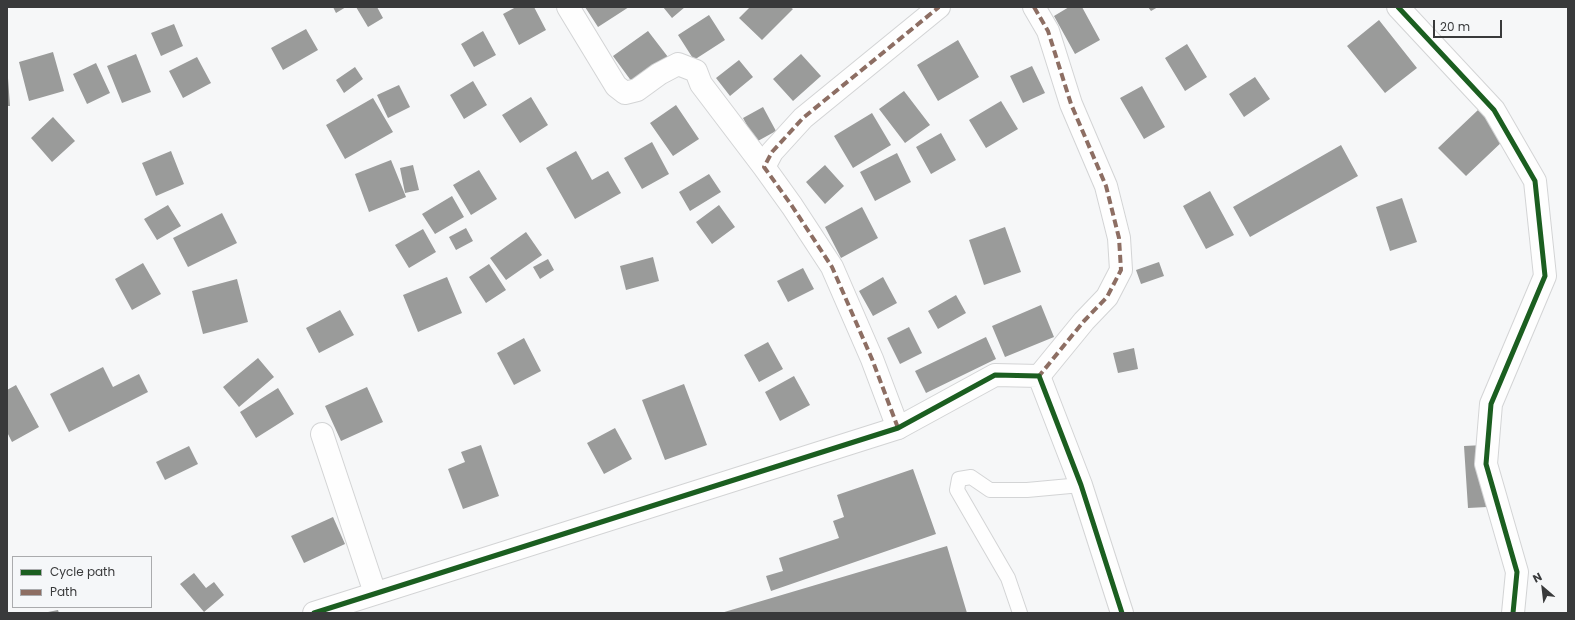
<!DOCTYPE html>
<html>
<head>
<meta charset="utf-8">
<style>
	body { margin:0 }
	#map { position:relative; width:1575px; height:620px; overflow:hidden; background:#f6f7f8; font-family:Poppins,sans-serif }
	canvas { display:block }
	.frame { position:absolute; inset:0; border:8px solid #393a3b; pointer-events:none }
	.legend { position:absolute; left:12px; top:556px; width:140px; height:52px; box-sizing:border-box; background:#f5f7f9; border:1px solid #aaabad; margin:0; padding:5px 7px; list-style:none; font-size:12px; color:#393a3b }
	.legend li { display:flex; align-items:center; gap:8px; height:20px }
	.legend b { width:20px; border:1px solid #aaabad }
	.north { position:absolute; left:1523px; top:568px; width:40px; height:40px; -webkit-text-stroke:3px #f5f7f9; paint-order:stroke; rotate:332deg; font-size:11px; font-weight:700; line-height:16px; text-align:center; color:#393a3b }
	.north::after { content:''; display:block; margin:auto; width:14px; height:18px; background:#393a3b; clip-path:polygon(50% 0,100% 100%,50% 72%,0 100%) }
	.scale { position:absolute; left:1433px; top:20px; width:69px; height:18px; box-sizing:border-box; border:2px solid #393a3b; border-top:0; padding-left:5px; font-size:12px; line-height:14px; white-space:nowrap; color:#393a3b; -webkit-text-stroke:3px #f5f7f9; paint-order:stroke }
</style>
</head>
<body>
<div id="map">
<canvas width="1575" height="620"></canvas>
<div class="frame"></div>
<ul class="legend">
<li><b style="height:5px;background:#1b5e20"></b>Cycle path</li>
<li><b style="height:5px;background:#8d6e63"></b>Path</li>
</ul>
<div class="north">N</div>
<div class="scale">20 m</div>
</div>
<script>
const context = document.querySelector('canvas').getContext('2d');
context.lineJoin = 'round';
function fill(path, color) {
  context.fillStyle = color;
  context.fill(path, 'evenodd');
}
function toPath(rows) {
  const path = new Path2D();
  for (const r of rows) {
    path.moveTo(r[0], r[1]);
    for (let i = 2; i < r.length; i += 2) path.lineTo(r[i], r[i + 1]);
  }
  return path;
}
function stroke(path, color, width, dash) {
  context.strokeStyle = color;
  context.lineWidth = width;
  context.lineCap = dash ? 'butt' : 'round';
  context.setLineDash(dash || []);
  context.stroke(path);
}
fill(toPath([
	[333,7,346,7,336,13],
	[356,7,377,7,383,18,368,27],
	[516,7,534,7,546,30,519,45,503,14],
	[585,7,629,7,598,27],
	[663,7,685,7,672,18],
	[750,7,790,7,793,9,762,40,739,18],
	[1069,7,1082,7,1100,40,1075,54,1054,16],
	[1148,7,1158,7,1151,11],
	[709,15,725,40,694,60,678,35],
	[1379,20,1417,68,1385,93,1347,46],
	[174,24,183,46,161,56,151,33],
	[306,29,318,50,283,70,271,48],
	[483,31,496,55,474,67,461,44],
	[648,31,668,57,632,82,613,56],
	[958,40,979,77,938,101,917,65],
	[1187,44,1207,77,1185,91,1165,58],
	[53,52,64,91,29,101,19,62],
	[136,54,151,92,122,103,107,66],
	[801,54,821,76,793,101,773,79],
	[197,57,211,83,183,98,169,71],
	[739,60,753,77,730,96,716,78],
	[96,63,110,93,87,104,73,74],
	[1032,66,1045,93,1023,103,1010,76],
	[355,67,363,79,344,93,336,80],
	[1255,77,1270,99,1244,117,1229,94],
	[7,78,8,78,10,106,7,106],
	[473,81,487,105,464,119,450,95],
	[399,85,410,107,388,118,377,95],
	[1142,86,1165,127,1144,139,1120,98],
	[904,91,930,125,905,143,879,109],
	[531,97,548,125,520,143,502,115],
	[373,98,393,132,345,159,326,125],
	[1001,101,1018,129,986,148,969,120],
	[676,105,699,139,673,156,650,123],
	[763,107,776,131,756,142,743,118],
	[1478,110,1505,139,1466,176,1438,148],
	[872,113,891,145,853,168,834,136],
	[53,117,75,141,52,162,31,138],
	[941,133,956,160,931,174,916,147],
	[652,142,669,174,642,189,624,158],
	[1341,145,1358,176,1250,237,1233,207],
	[171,151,184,184,156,196,142,163],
	[576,151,592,180,608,171,621,193,575,219,546,168],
	[897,153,911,182,875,201,860,172],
	[391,160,406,197,369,212,355,174],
	[413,165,419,190,405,193,400,168],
	[825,165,844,186,825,204,806,182],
	[479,170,497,199,471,215,453,185],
	[709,174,721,192,690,211,679,192],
	[1210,191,1234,235,1206,249,1183,206],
	[452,196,464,217,435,234,422,214],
	[1402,198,1417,242,1390,251,1376,207],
	[168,205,181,226,157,240,144,219],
	[719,205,735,227,712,244,696,222],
	[862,207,878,238,841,258,825,227],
	[222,213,237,243,188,267,173,238],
	[1005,227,1021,272,984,285,969,240],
	[466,228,473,241,456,250,449,237],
	[423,229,436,252,409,268,395,245],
	[526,232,542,255,506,280,490,258],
	[653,257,659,281,626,290,620,266],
	[548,259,554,270,540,279,533,267],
	[1159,262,1164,276,1141,284,1136,270],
	[143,263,161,294,132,310,115,279],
	[489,264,506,290,486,303,469,277],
	[803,268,814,289,788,302,777,281],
	[447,277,462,313,418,332,403,295],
	[883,277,897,303,873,316,859,291],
	[237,279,248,322,203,334,192,291],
	[956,295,966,313,938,329,928,311],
	[1041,305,1054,337,1005,357,992,326],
	[340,310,354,335,319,353,306,328],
	[909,327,922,353,900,364,887,338],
	[986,337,996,359,926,393,915,371],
	[524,338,541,371,514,385,497,353],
	[768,342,783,369,759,382,744,355],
	[1134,348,1138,369,1118,373,1113,353],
	[258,358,274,377,239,407,223,387],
	[103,367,113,387,139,374,148,392,69,432,50,394],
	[794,376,810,405,780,421,765,392],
	[684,384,707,445,665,460,642,400],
	[16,385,39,427,12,442,7,432,7,390],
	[367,387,383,422,341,441,325,406],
	[278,388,294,414,256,438,240,412],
	[615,428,632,459,604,474,587,443],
	[481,445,499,496,463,509,448,469,465,462,461,452],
	[1484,445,1487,507,1468,508,1464,446],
	[189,446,198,464,165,480,156,462],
	[913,469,936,534,771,591,766,576,783,571,779,558,839,538,833,521,844,517,837,495],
	[333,517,345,544,304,563,291,536],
	[947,546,967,613,721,613],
	[194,573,206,588,214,582,224,595,204,612,180,584],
	[58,610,59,613,48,613,48,612]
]), '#9a9b9a');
const lane = toPath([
	[1020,613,1008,578,957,490,959,479,971,477,990,490,1027,490,1081,485]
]);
const street = toPath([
	[568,7,616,86,625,93,637,90,659,74,678,64,696,71,701,84,764,167],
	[1034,7,1048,31,1071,104,1106,186,1119,238,1121,270,1107,297,1084,321,1039,376],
	[898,428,872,359,832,267,792,206,764,167,772,152,803,118,939,7],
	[322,434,375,593]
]);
const secondary = toPath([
	[1398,7,1494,110,1535,181,1545,276,1491,404,1486,464,1517,572,1513,613],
	[314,613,898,428,995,375,1039,376,1081,485,1122,613]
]);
stroke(lane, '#d3d4d5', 16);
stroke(street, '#d3d4d5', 24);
stroke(secondary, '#d3d4d5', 24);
stroke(lane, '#fefefe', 14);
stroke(street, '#fefefe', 22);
stroke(secondary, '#fefefe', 22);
stroke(toPath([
	[1034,7,1048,31,1071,104,1106,186,1119,238,1121,270,1107,297,1084,321,1039,376],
	[898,428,872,359,832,267,792,206,764,167,772,152,803,118,939,7]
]), '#8d6e63', 4, [8, 4]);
stroke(toPath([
	[1398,7,1494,110,1535,181,1545,276,1491,404,1486,464,1517,572,1513,613],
	[314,613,898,428,995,375,1039,376,1081,485,1122,613]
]), '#1b5e20', 5);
</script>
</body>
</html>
